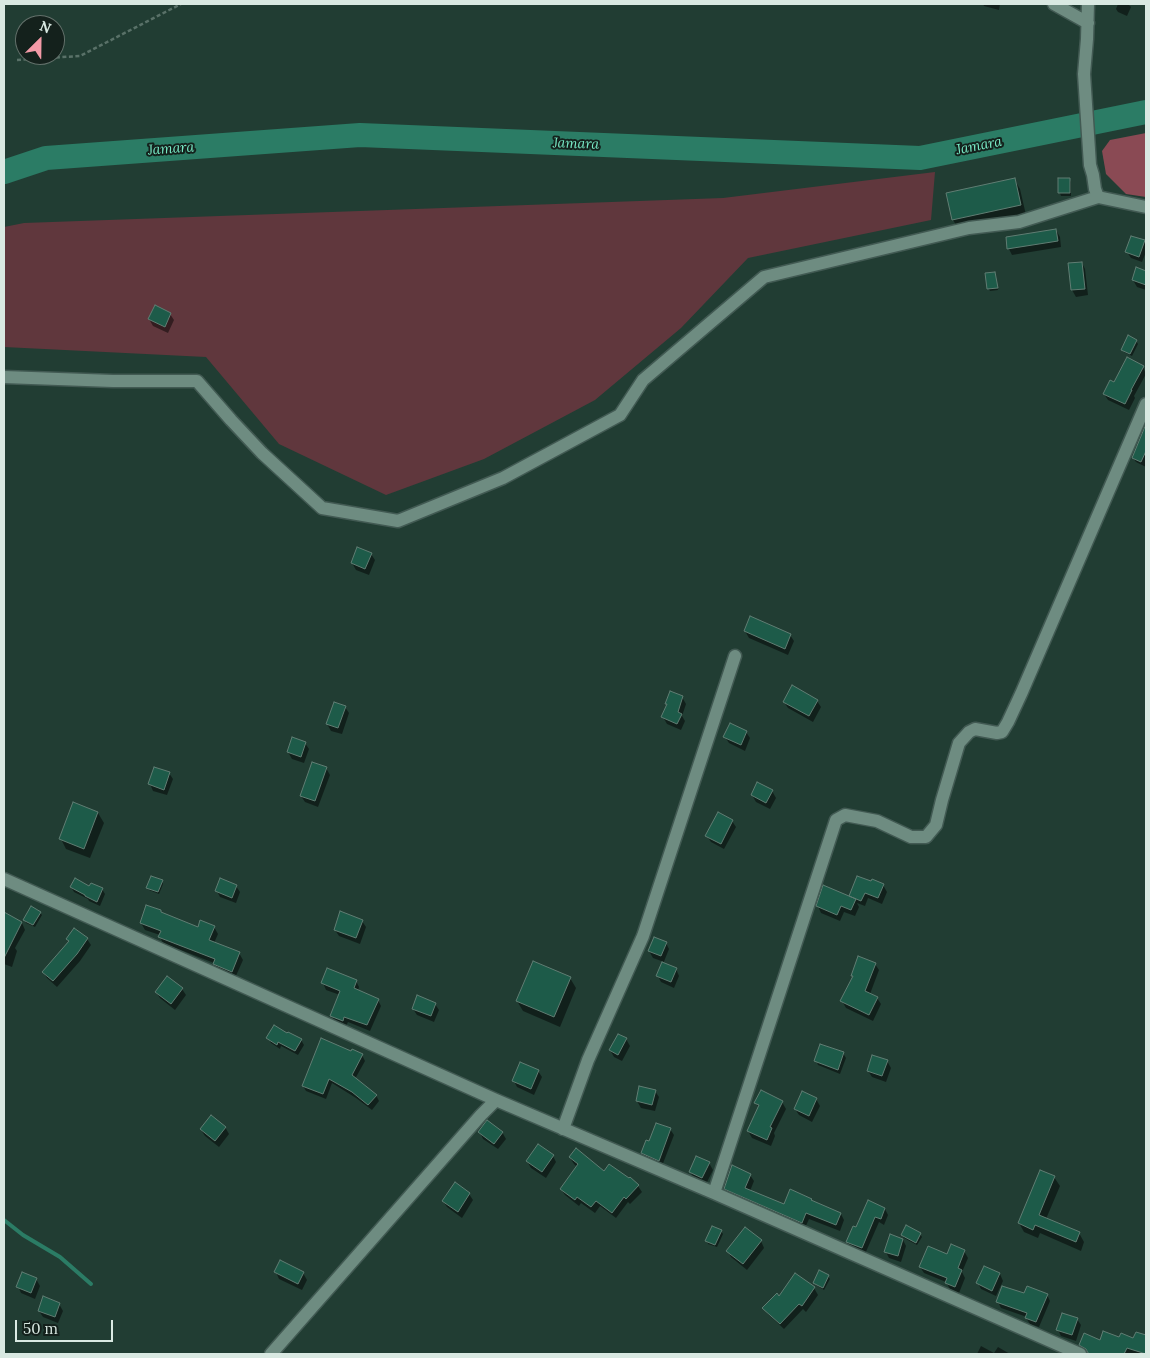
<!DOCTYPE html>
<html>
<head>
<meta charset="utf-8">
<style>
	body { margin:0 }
	#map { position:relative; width:1150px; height:1358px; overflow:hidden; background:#213d33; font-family:Lora,serif }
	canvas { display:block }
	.frame { position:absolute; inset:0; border:5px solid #d9e9e2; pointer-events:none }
	.north { position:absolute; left:15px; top:15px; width:50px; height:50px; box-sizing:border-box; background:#14211c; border:1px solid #63716b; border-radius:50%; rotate:23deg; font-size:14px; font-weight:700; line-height:20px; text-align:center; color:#d9e9e2 }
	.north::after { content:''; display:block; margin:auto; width:18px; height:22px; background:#f39aa7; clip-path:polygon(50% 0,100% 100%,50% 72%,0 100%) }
	.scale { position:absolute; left:15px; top:1320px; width:98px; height:22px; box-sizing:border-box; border:2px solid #d9e9e2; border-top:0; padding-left:6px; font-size:15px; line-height:18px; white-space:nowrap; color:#d9e9e2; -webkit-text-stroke:4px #14211c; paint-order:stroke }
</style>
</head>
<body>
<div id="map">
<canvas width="1150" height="1358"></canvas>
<div class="frame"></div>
<div class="north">N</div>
<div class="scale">50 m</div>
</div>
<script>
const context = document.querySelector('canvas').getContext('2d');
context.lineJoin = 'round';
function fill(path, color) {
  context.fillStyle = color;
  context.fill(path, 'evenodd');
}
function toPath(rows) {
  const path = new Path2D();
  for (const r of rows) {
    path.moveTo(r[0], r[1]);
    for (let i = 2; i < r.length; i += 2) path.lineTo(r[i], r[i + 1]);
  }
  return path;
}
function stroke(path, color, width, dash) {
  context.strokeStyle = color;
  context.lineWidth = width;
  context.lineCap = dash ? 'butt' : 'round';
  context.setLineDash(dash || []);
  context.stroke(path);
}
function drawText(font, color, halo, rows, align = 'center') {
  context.font = font + ' Lora,serif';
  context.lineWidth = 4;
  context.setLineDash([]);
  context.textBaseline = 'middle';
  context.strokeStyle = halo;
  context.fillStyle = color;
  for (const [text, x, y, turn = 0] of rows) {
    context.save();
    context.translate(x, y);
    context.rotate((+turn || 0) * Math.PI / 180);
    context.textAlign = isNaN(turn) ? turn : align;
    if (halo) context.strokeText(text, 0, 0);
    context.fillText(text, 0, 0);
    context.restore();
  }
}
fill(toPath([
	[935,172,931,220,748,258,681,328,595,400,484,459,386,495,279,444,206,357,4,347,4,227,24,223,723,198]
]), '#60373d');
fill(toPath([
	[1146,133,1146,197,1126,194,1106,174,1102,151,1110,140]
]), '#8a4a54');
fill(toPath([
	[983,4,1000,4,999,10,984,6],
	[1118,4,1129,5,1131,7,1127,16,1118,12,1116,9],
	[1014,179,1020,189,1026,215,959,230,953,220],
	[1060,179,1069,179,1071,182,1071,196,1061,196,1060,193],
	[1056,230,1060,237,1061,247,1012,255,1009,249],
	[1144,241,1146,245,1146,252,1142,262,1131,258,1127,252],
	[1082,263,1085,269,1088,295,1076,297,1072,290,1069,264],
	[1137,269,1146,272,1146,290,1137,287,1133,280],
	[995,273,996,276,998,290,990,291,989,289],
	[170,314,174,320,168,333,153,326,149,319],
	[1136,341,1138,344,1132,356,1124,352,1122,350],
	[1143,367,1146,374,1134,396,1135,398,1129,410,1108,400,1104,394,1114,383],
	[1142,437,1146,439,1146,467,1136,462,1133,458],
	[371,554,375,560,369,575,356,570,352,563],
	[745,631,790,635,794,641,788,655,749,638],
	[682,697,686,704,682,716,685,721,681,730,667,724,663,717,668,706,667,704],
	[817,701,821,707,813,722,788,708,784,702],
	[345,707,349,713,342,734,331,731,327,724],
	[746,732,750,738,745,751,729,743,725,737],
	[305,743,309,749,304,763,292,759,288,752],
	[326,768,330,775,318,807,305,802,301,796],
	[169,773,173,779,167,795,153,791,150,784],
	[772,791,776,798,770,809,756,802,752,795],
	[98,813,104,823,90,858,66,849,61,839],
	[732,821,736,827,724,849,711,842,707,836],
	[162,881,163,884,159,894,149,890,148,888],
	[883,885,887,892,882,904,868,898,865,906,857,903,859,907,855,916,844,912,840,921,821,913,818,906,853,899,851,896],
	[236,886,240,892,236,903,220,897,217,891],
	[71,887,102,889,105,894,100,906,89,901,88,899,74,892],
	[40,913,42,915,35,927,26,923,25,920],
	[4,914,22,923,25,930,15,948,17,951,12,967,4,964],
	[162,914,198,929,214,927,218,934,214,943,239,953,243,960,235,978,218,970,214,963,163,943,160,937,160,935,145,930,141,923],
	[362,921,366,927,360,944,339,936,335,930],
	[87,939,91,945,80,961,57,987,47,978,43,972,70,942],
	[666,943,669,949,663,964,676,969,679,976,674,988,661,982,658,976,664,962,653,958,649,951],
	[875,964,879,970,870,994,877,998,881,1004,873,1021,846,1008,842,1001,854,978,852,975],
	[570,978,576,988,560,1027,523,1011,517,1001],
	[356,981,359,987,358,991,378,1000,381,1006,370,1031,348,1022,346,1026,335,1022,332,1016,340,995,326,990,323,983],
	[182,989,186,995,175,1010,160,998,156,992],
	[435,1004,439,1010,434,1022,417,1015,413,1009],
	[268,1038,301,1040,304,1045,298,1055,281,1046,280,1049,271,1043],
	[626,1039,630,1046,622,1061,614,1057,610,1050],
	[843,1053,846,1058,840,1074,818,1065,816,1060],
	[362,1055,365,1061,355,1079,376,1095,379,1101,372,1110,356,1098,332,1083,326,1099,306,1091,303,1086],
	[887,1061,891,1068,886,1082,872,1077,868,1071],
	[538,1071,542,1077,534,1095,517,1087,514,1081],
	[640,1087,655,1091,659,1097,655,1111,641,1108,637,1101],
	[816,1099,820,1106,812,1122,799,1115,795,1109],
	[782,1102,786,1109,774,1133,775,1136,771,1146,752,1138,748,1131,759,1108,756,1103],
	[225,1127,229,1134,219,1147,205,1136,201,1130],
	[670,1129,674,1135,662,1166,646,1159,642,1153,650,1143],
	[480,1132,502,1132,506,1139,498,1149,483,1139],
	[553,1156,556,1162,546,1178,531,1168,527,1161],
	[570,1158,638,1186,642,1192,630,1204,628,1202,616,1218,600,1206,595,1213,581,1203,579,1206,565,1195,561,1189,577,1167,574,1164],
	[709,1163,713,1170,706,1184,694,1178,690,1172],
	[750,1175,754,1181,750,1191,784,1206,811,1200,812,1202,841,1214,844,1220,840,1231,809,1219,805,1228,729,1195,725,1188],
	[1054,1177,1060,1186,1046,1219,1079,1233,1084,1242,1081,1251,1040,1233,1038,1238,1024,1232,1019,1223],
	[469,1194,473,1200,462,1218,447,1207,443,1201],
	[885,1209,888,1215,884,1225,879,1222,865,1254,851,1248,847,1242,857,1229],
	[721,1231,723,1234,717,1247,708,1244,707,1241],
	[920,1234,922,1237,917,1245,904,1238,902,1235],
	[903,1240,906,1246,901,1262,889,1258,886,1252],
	[761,1241,764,1248,747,1270,731,1257,728,1251],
	[964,1251,968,1258,962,1272,965,1278,959,1293,950,1289,946,1282,924,1273,920,1267,947,1256],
	[984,1268,1000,1274,1003,1281,996,1296,981,1289,978,1283],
	[276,1272,303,1273,307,1280,302,1290,279,1279],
	[796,1275,814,1288,818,1295,806,1312,803,1309,784,1329,768,1314,764,1308,779,1298],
	[828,1276,830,1279,824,1290,816,1285,814,1283],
	[36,1279,40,1286,35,1299,21,1293,18,1286],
	[1024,1295,1047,1295,1050,1301,1039,1327,1030,1324,1026,1318,1027,1317,1001,1308,998,1302],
	[59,1304,63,1311,58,1323,43,1317,39,1311],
	[1077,1319,1081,1325,1076,1341,1061,1336,1058,1330],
	[1136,1333,1146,1337,1146,1354,1134,1354,1130,1353,1129,1354,1090,1354,1084,1350,1080,1344,1120,1339,1134,1339],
	[981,1346,994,1353,998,1347,1010,1354,977,1354]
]), '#0007');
stroke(toPath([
	[4,1220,23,1235,60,1257,91,1284]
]), '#2b7c65', 4);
stroke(toPath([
	[4,172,46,158,360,135,920,158,1146,112]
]), '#2b7c65', 24);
const building = toPath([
	[1015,178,1021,205,952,220,946,193,1015,178],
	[1058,178,1070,178,1070,193,1058,193,1058,178],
	[1056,229,1058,241,1007,249,1006,237,1056,229],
	[1131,236,1145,240,1139,257,1125,252,1131,236],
	[1082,262,1085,289,1071,290,1068,263,1082,262],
	[1136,267,1146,271,1146,285,1132,280,1136,267],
	[995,272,998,288,987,289,985,273,995,272],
	[155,305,171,313,165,327,148,319,155,305],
	[1128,335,1137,340,1130,354,1121,350,1128,335],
	[1127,357,1144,366,1131,390,1132,390,1125,404,1103,394,1110,380,1114,382,1127,357],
	[1146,424,1146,451,1141,462,1132,458,1146,424],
	[357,547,372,553,365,569,351,563,357,547],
	[750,616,791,634,785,649,744,631,750,616],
	[792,685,818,700,809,716,783,702,792,685],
	[670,691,683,696,678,712,682,714,677,724,661,717,667,704,665,704,670,691],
	[334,702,346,706,338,728,326,724,334,702],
	[730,723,747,731,741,745,723,737,730,723],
	[292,737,306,742,301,757,287,752,292,737],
	[312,762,327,767,315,801,300,796,312,762],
	[154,767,170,772,164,790,148,784,154,767],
	[757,782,773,790,766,803,751,795,757,782],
	[73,802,98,812,84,849,59,839,73,802],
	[718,812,733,820,721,844,705,836,718,812],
	[151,876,163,880,158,892,146,888,151,876],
	[857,876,871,881,872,879,884,884,878,898,865,893,861,901,849,896,857,876],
	[75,878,89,886,91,883,103,888,97,902,85,896,85,895,70,887,75,878],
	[220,878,237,885,232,898,215,891,220,878],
	[823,885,856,899,851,910,841,906,837,915,816,906,823,885],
	[146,905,161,910,161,912,198,927,200,920,215,926,209,940,240,952,232,972,213,964,215,959,158,937,161,931,140,923,146,905],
	[31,906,41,912,33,925,23,920,31,906],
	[340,911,363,920,356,938,334,930,340,911],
	[4,912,22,922,4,958,4,912],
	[74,928,88,938,77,954,53,981,42,972,69,941,66,939,74,928],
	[654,937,667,942,661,956,648,951,654,937],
	[858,956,876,963,865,991,878,997,869,1015,840,1001,853,976,851,976,858,956],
	[533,961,571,977,554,1017,516,1001,533,961],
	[662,962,677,968,671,982,656,976,662,962],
	[327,968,357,980,354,988,379,999,367,1025,344,1017,343,1021,330,1016,340,991,321,983,327,968],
	[167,976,183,988,171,1004,155,992,167,976],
	[417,995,436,1003,431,1016,412,1009,417,995],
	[274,1025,287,1033,288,1032,302,1039,295,1051,278,1042,277,1045,266,1038,274,1025],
	[618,1034,627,1038,618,1055,609,1050,618,1034],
	[321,1038,351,1051,352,1049,363,1054,352,1075,377,1095,368,1105,352,1092,329,1079,323,1094,302,1086,321,1038],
	[820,1044,844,1052,838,1070,814,1061,820,1044],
	[872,1055,888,1060,882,1076,867,1071,872,1055],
	[520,1062,539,1070,531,1089,512,1081,520,1062],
	[639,1086,656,1090,652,1105,636,1101,639,1086],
	[761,1090,783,1101,770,1127,772,1128,767,1140,747,1131,759,1105,754,1103,761,1090],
	[802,1091,817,1098,809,1116,794,1109,802,1091],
	[211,1115,226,1127,215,1141,200,1129,211,1115],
	[487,1120,503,1132,494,1144,478,1132,487,1120],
	[656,1123,671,1128,659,1161,641,1153,646,1140,649,1141,656,1123],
	[538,1144,554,1155,542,1172,526,1161,538,1144],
	[576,1148,604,1171,609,1164,629,1178,630,1177,639,1185,626,1199,624,1197,612,1213,596,1201,591,1207,577,1197,575,1200,560,1189,578,1164,569,1157,576,1148],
	[696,1156,710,1162,702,1178,689,1172,696,1156],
	[732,1165,751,1174,745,1188,784,1204,790,1189,812,1199,811,1200,841,1213,836,1225,806,1213,802,1223,724,1189,732,1165],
	[1040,1170,1055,1176,1039,1215,1080,1232,1076,1242,1035,1225,1033,1230,1018,1223,1040,1170],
	[455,1182,470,1193,458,1212,442,1201,455,1182],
	[868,1200,885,1208,881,1219,875,1217,862,1248,846,1242,853,1226,856,1227,868,1200],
	[906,1225,921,1233,916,1243,901,1235,906,1225],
	[712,1226,722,1230,715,1245,705,1241,712,1226],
	[745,1227,762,1240,743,1264,726,1251,745,1227],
	[890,1234,903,1239,898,1256,884,1252,890,1234],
	[951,1244,965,1250,958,1268,962,1270,955,1287,945,1283,947,1278,919,1267,928,1246,947,1254,951,1244],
	[280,1260,304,1272,298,1284,274,1272,280,1260],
	[984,1266,1000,1273,992,1291,976,1283,984,1266],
	[819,1270,829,1275,823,1288,813,1283,819,1270],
	[22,1272,37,1278,31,1293,16,1287,22,1272],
	[795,1273,815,1287,802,1306,799,1304,780,1324,762,1308,777,1293,779,1296,795,1273],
	[1002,1286,1024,1293,1027,1286,1048,1294,1036,1322,1025,1318,1027,1313,996,1302,1002,1286],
	[43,1296,60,1303,55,1317,38,1311,43,1296],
	[1062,1313,1078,1318,1072,1335,1056,1330,1062,1313],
	[1103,1331,1119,1337,1121,1333,1133,1338,1136,1332,1146,1335,1146,1354,1127,1348,1124,1354,1090,1354,1088,1353,1086,1349,1079,1345,1084,1333,1100,1340,1103,1331]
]);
fill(building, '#1d5b49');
stroke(building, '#607d73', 1);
const street = toPath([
	[1054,4,1088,23],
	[1088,4,1087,39,1084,74,1090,165,1093,175,1095,189,1098,197],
	[4,377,113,381,197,381,231,420,262,453,322,508,398,521,503,478,620,415,643,380,764,277,969,228,1019,222,1098,197,1146,207],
	[4,879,496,1100,714,1193,1080,1354],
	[563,1129,588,1060,643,936,735,656],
	[714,1193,836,820,845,815,877,821,911,837,926,837,936,825,942,800,959,743,969,732,975,729,997,733,1002,732,1008,722,1021,694,1146,404],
	[271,1354,481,1115,496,1100]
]);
stroke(street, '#425a53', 15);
stroke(toPath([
	[17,60,80,56,181,4]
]), '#597168', 2.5, [4, 2.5]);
stroke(street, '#6e8c81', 12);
drawText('italic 14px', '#78eac6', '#14211c', [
	["Jamara",576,144,2],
	["Jamara",979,146,-11],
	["Jamara",171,149,-4]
]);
</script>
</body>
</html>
